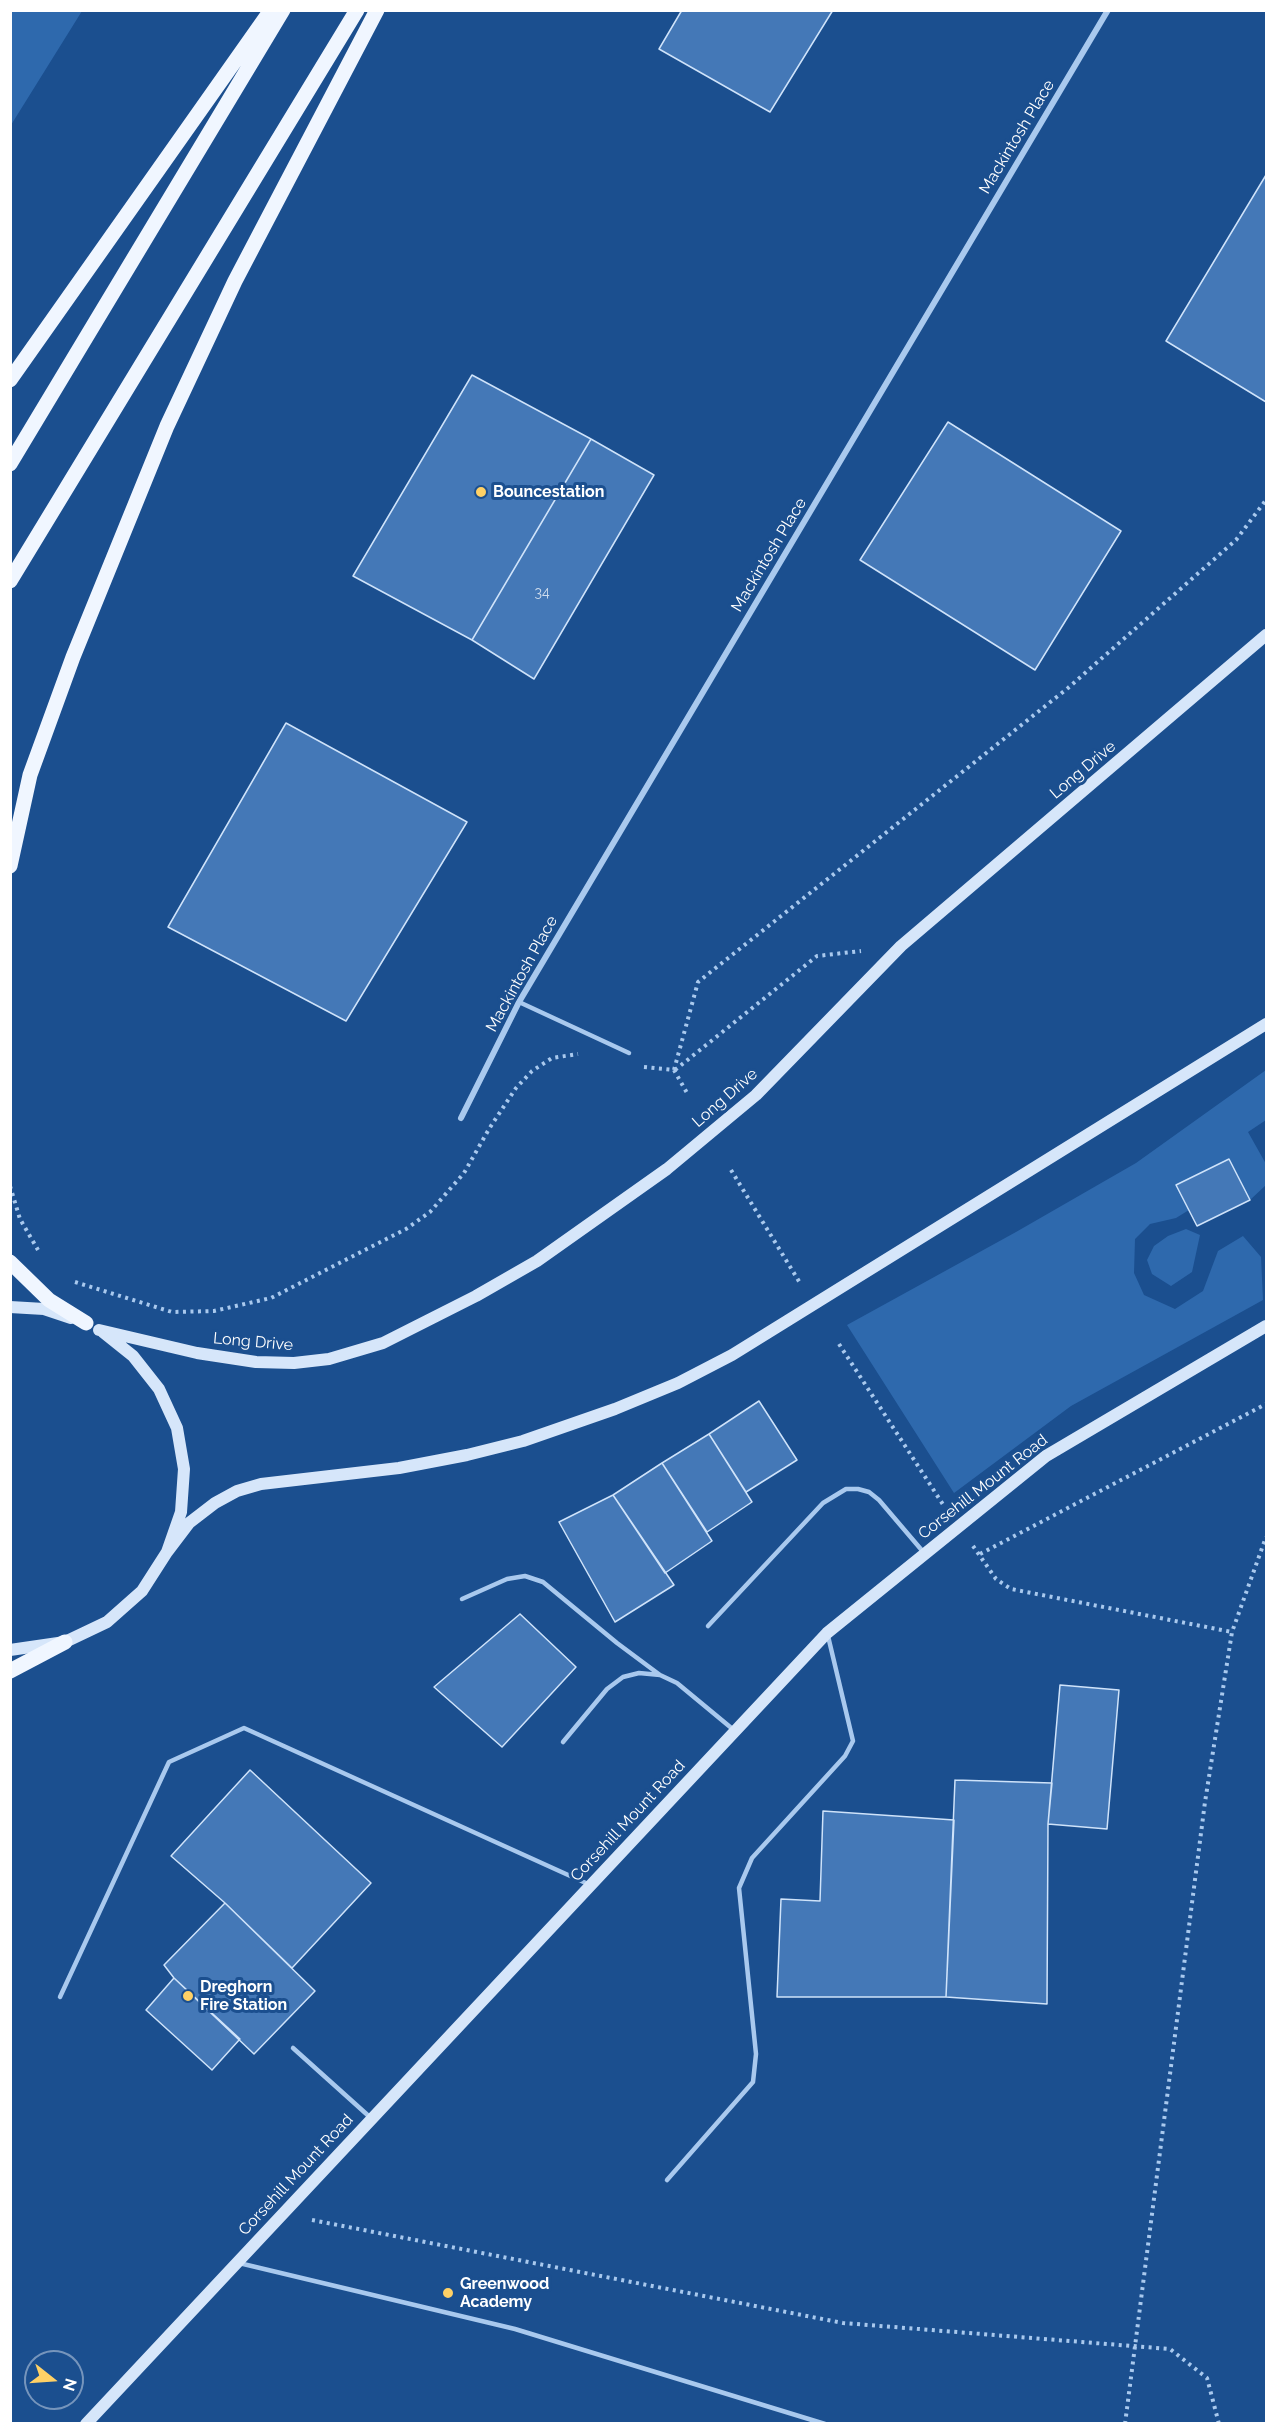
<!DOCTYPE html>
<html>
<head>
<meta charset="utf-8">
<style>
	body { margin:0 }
	#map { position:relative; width:1277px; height:2434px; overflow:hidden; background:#1b4f8f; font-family:Raleway,sans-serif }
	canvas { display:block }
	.frame { position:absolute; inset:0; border:12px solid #fff; pointer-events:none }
	.north { position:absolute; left:24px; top:2350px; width:60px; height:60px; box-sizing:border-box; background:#1b4f8f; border:2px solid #7695bc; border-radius:50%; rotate:107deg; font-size:16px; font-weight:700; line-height:24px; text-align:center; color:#fff }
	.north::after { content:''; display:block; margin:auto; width:21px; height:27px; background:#ffd166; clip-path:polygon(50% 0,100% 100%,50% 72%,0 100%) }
</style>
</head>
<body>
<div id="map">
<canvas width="1277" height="2434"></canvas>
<div class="frame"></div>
<div class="north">N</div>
</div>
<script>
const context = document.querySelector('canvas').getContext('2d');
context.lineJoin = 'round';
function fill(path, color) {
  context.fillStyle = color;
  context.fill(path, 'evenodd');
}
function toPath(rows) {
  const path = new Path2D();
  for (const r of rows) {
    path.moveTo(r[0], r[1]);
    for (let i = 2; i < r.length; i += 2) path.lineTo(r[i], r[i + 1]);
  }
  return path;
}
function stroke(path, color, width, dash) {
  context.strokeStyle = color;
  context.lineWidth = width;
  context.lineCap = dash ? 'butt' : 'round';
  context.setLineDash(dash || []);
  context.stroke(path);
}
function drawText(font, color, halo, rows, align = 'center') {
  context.font = font + ' Raleway,sans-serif';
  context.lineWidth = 6;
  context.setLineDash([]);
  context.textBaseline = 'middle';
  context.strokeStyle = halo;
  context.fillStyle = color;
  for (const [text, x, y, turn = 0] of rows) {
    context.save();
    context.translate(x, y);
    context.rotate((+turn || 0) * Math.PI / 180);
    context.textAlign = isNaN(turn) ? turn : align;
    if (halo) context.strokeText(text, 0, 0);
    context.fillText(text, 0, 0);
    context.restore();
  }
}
fill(toPath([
	[11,10,82,11,11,125,10,11],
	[1266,1070,1266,1120,1248,1132,1266,1164,1266,1185,1250,1200,1229,1159,1177,1185,1189,1210,1176,1218,1150,1224,1135,1239,1134,1273,1144,1295,1175,1309,1203,1291,1218,1251,1243,1236,1261,1257,1263,1300,1071,1406,954,1493,847,1325,1016,1232,1136,1163],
	[1186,1229,1200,1235,1192,1272,1171,1286,1152,1274,1147,1260,1154,1246,1168,1236]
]), '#2e69ad');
const building = toPath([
	[682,10,833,10,770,112,659,49,682,10],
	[1266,175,1266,402,1166,341,1266,175],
	[472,375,591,439,472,640,353,576,472,375],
	[948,422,1121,531,1035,670,860,560,948,422],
	[591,439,654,475,534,679,472,640,591,439],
	[286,723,467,822,346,1021,168,927,286,723],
	[1229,1159,1250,1200,1197,1226,1176,1185,1229,1159],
	[759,1401,797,1460,746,1492,709,1434,759,1401],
	[709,1434,752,1502,707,1532,662,1463,709,1434],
	[662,1463,712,1541,665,1573,613,1495,662,1463],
	[613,1495,674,1585,615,1622,559,1522,613,1495],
	[520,1614,576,1667,502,1747,434,1687,520,1614],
	[1060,1685,1119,1690,1107,1829,1048,1824,1060,1685],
	[250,1770,371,1883,292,1968,225,1903,171,1856,250,1770],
	[955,1780,1052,1783,1048,1824,1047,2004,946,1997,955,1780],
	[823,1811,954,1820,946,1997,777,1997,781,1899,820,1901,823,1811],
	[225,1903,315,1991,254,2054,174,1978,164,1965,225,1903],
	[174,1978,240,2039,212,2070,146,2010,174,1978]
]);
fill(building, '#4478b7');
stroke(building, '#cfe3fa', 1.5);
stroke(toPath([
	[644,1067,674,1070,687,1093],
	[674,1070,698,982,1068,688,1236,540,1266,500],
	[675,1070,817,956,861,951],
	[731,1170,800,1283],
	[10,1186,20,1219,38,1250],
	[75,1282,172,1312,214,1311,271,1298,406,1229,430,1212,464,1173,489,1129,516,1088,532,1071,552,1058,578,1054],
	[839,1344,944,1506],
	[973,1546,996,1579,1011,1589,1232,1632],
	[980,1554,1266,1404],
	[312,2220,843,2323,1170,2349,1207,2378,1219,2424],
	[1125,2424,1205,1802,1232,1632,1266,1537]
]), '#a9c9ee', 4, [3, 4.5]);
stroke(toPath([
	[519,1002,629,1053],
	[462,1599,507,1579,525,1576,543,1582,617,1643,660,1675],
	[708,1626,823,1503,846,1489,858,1489,869,1492,879,1500,925,1554],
	[563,1742,607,1689,623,1677,639,1673,660,1675,677,1683,735,1731],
	[60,1997,169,1762,244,1728,588,1884],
	[293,2048,372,2119],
	[667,2180,753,2082,756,2054,739,1888,752,1858,845,1756,853,1741,828,1636],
	[239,2263,515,2329,825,2424]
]), '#a9c9ee', 4.5);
stroke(toPath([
	[461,1118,519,1002,1108,10]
]), '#a9c9ee', 6);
stroke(toPath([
	[10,1307,44,1309,71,1318],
	[99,1330,197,1353,256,1362,294,1363,329,1359,383,1343,476,1296,537,1261,667,1169,756,1095,901,946,1266,635],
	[167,1552,189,1523,215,1503,237,1491,261,1484,399,1468,467,1455,523,1441,615,1409,678,1383,732,1355,1266,1024],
	[10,1650,65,1642,107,1622,142,1591,167,1552,181,1512,184,1469,177,1428,159,1389,133,1356,103,1332],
	[86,2424,827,1633,1046,1456,1266,1326]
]), '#d6e6fa', 12);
stroke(toPath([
	[10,380,271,10],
	[10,464,283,10],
	[10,581,357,10],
	[10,866,30,775,73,657,167,426,235,281,377,10],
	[10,1262,49,1300,86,1323],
	[10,1671,65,1642]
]), '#f0f6ff', 15);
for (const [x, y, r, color] of [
	[481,492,6,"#ffd166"],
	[188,1996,6,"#ffd166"],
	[448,2293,6,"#ffd166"]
]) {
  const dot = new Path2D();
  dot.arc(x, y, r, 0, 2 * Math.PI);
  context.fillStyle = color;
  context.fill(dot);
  stroke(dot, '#1b4f8f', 2);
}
drawText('14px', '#d0dded', null, [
	["34",542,593]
]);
drawText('16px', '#fff', '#1b4f8f', [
	["Mackintosh Place",1017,137,-59],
	["Mackintosh Place",769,555,-59],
	["Long Drive",1083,770,-40],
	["Mackintosh Place",522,974,-61],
	["Long Drive",725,1098,-41],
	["Long Drive",253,1342,5],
	["Corsehill Mount Road",983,1487,-38],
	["Corsehill Mount Road",628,1821,-47],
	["Corsehill Mount Road",296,2175,-47]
]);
drawText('bold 16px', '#fff', '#1b4f8f', [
	["Bouncestation",493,492],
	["Dreghorn",200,1987],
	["Fire Station",200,2005],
	["Greenwood",460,2284],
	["Academy",460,2302]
], 'left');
</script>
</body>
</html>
